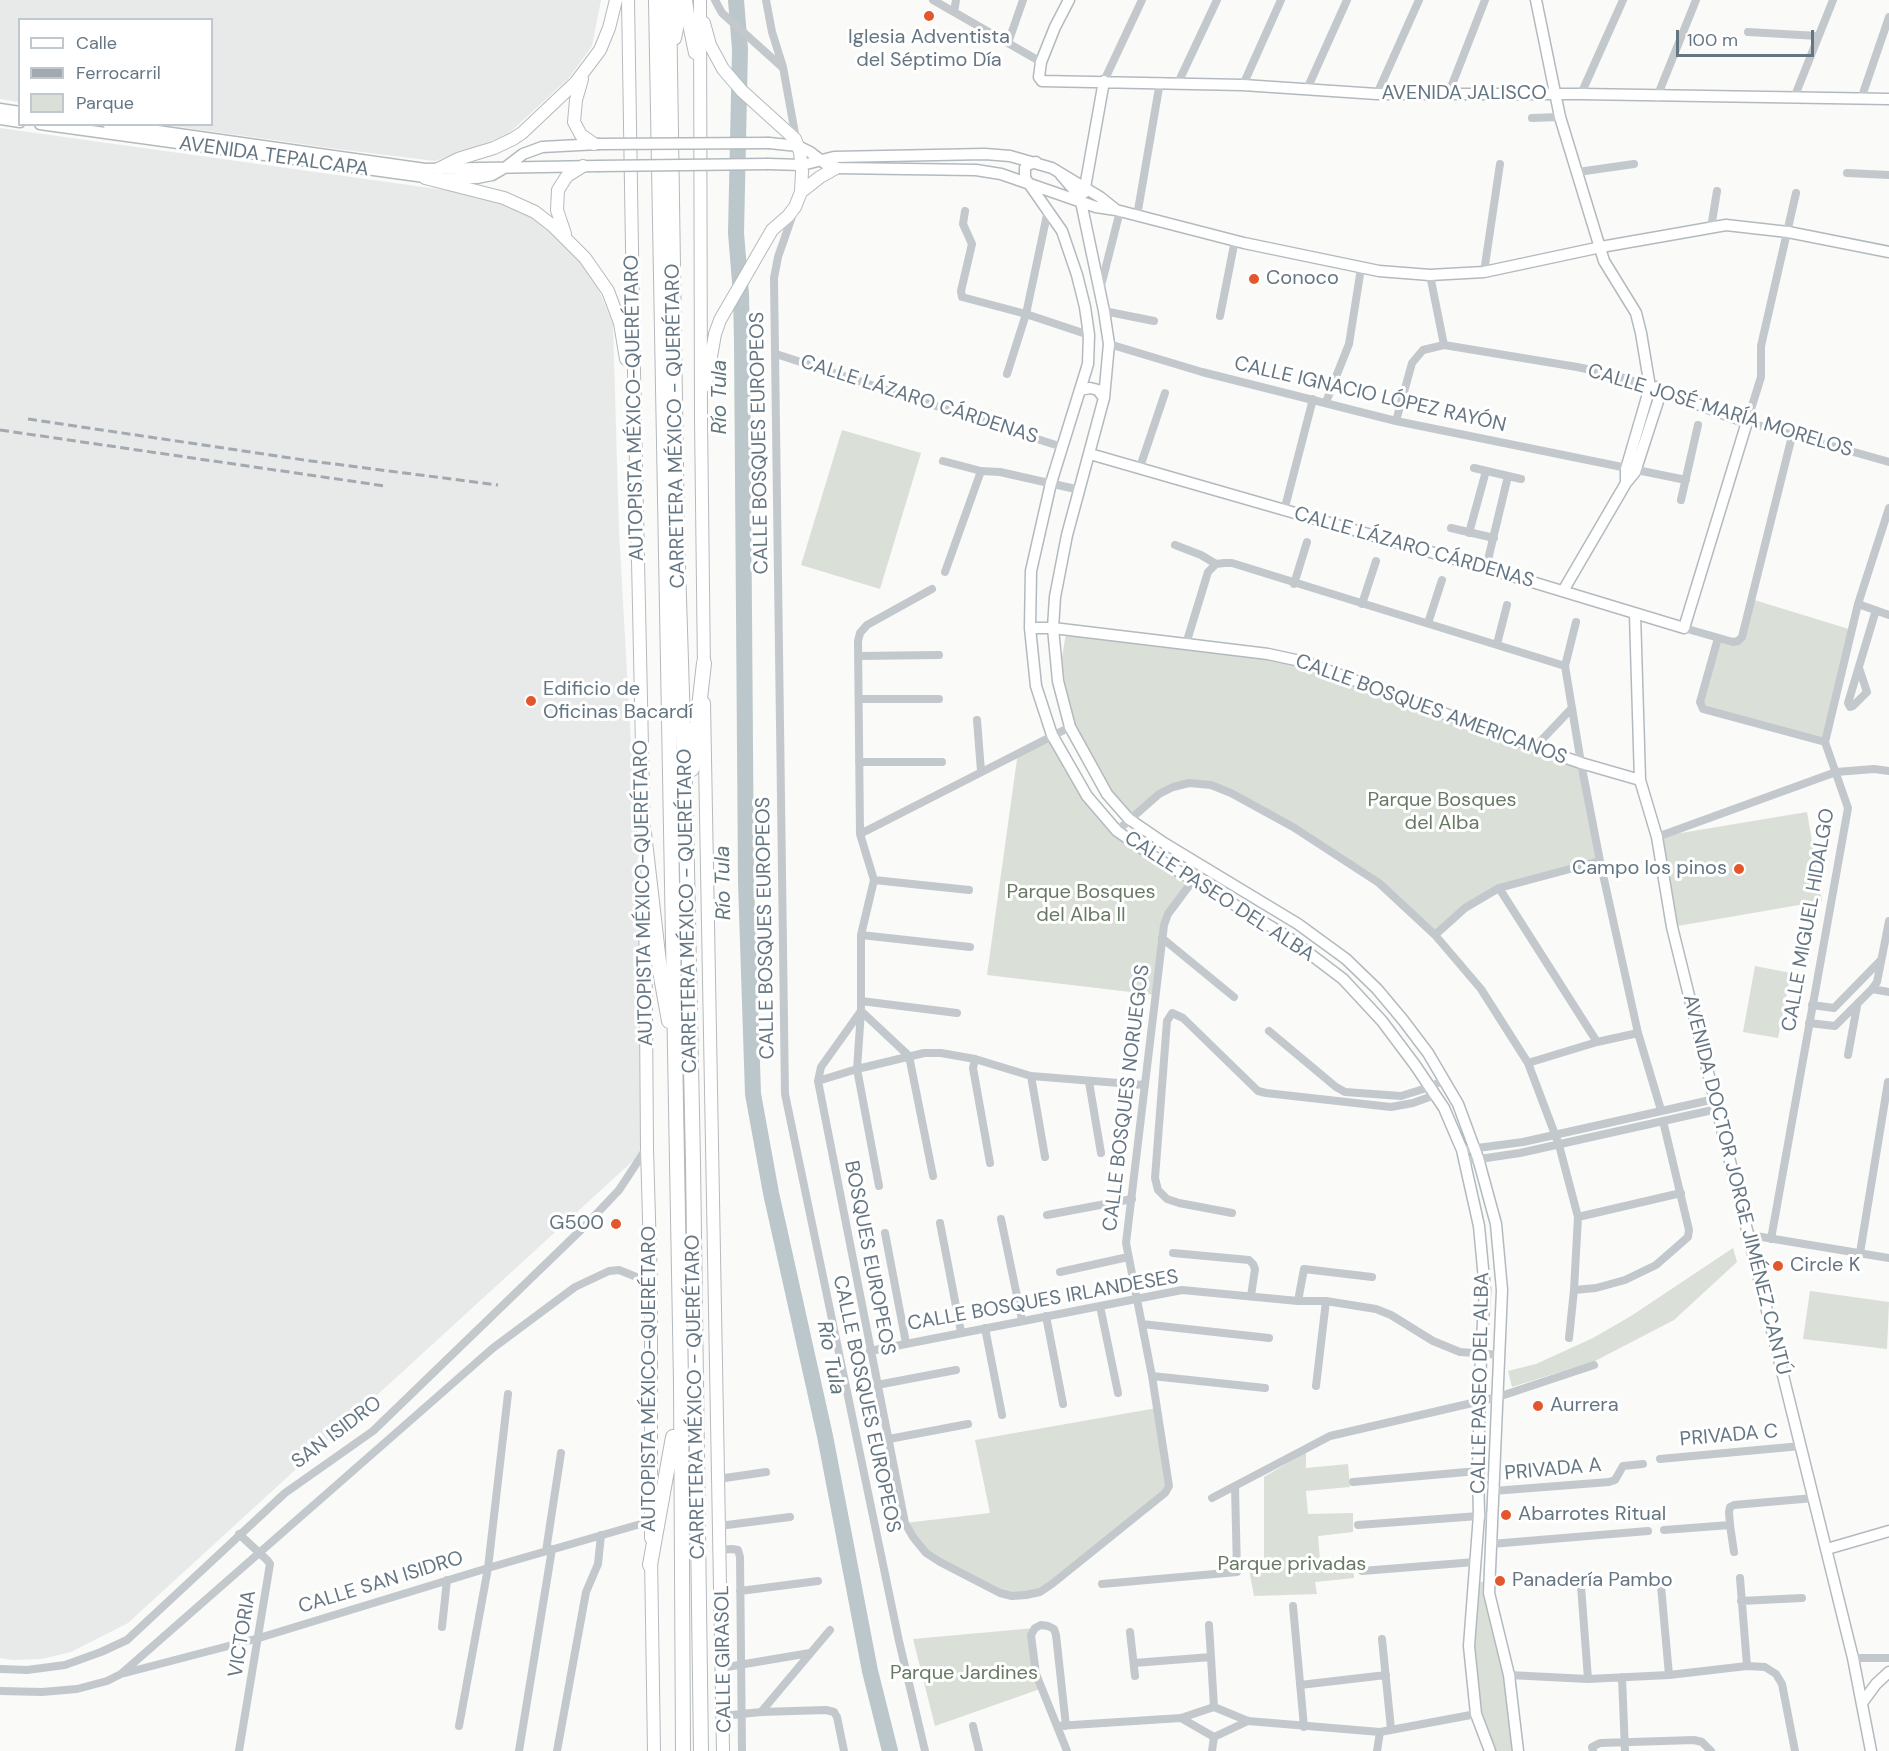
<!DOCTYPE html>
<html>
<head>
<meta charset="utf-8">
<style>
	body { margin:0 }
	#map { position:relative; width:1889px; height:1751px; overflow:hidden; background:#fafaf8; font-family:"DM Sans",sans-serif }
	canvas { display:block }
	.legend { position:absolute; left:18px; top:18px; width:195px; height:108px; box-sizing:border-box; background:#fff; border:2px solid #c1c8cd; margin:0; padding:8px 10px; list-style:none; font-size:18px; color:#657683 }
	.legend li { display:flex; align-items:center; gap:12px; height:30px }
	.legend b { width:30px; border:2px solid #c1c8cd }
	.scale { position:absolute; left:1676px; top:30px; width:138px; height:27px; box-sizing:border-box; border:3px solid #657683; border-top:0; padding-left:8px; font-size:18px; line-height:21px; white-space:nowrap; color:#657683; -webkit-text-stroke:4px #fff; paint-order:stroke }
</style>
</head>
<body>
<div id="map">
<canvas width="1889" height="1751"></canvas>
<ul class="legend">
<li><b style="height:8px;background:#fff"></b>Calle</li>
<li><b style="height:8px;background:#a2aab0"></b>Ferrocarril</li>
<li><b style="height:16px;background:#dadfd7"></b>Parque</li>
</ul>
<div class="scale">100 m</div>
</div>
<script>
const context = document.querySelector('canvas').getContext('2d');
context.lineJoin = 'round';
function fill(path, color) {
  context.fillStyle = color;
  context.fill(path, 'evenodd');
}
function toPath(rows) {
  const path = new Path2D();
  for (const r of rows) {
    path.moveTo(r[0], r[1]);
    for (let i = 2; i < r.length; i += 2) path.lineTo(r[i], r[i + 1]);
  }
  return path;
}
function stroke(path, color, width, dash) {
  context.strokeStyle = color;
  context.lineWidth = width;
  context.lineCap = dash ? 'butt' : 'round';
  context.setLineDash(dash || []);
  context.stroke(path);
}
function drawText(font, color, halo, rows, align = 'center') {
  context.font = font + ' "DM Sans",sans-serif';
  context.lineWidth = 6;
  context.setLineDash([]);
  context.textBaseline = 'middle';
  context.strokeStyle = halo;
  context.fillStyle = color;
  for (const [text, x, y, turn = 0] of rows) {
    context.save();
    context.translate(x, y);
    context.rotate((+turn || 0) * Math.PI / 180);
    context.textAlign = isNaN(turn) ? turn : align;
    if (halo) context.strokeText(text, 0, 0);
    context.fillText(text, 0, 0);
    context.restore();
  }
}
fill(toPath([
	[0,0,601,0,592,46,569,78,506,136,435,161,345,150,166,125,212,124,212,20,20,20,19,102,0,99],
	[0,128,466,193,508,205,532,215,591,270,613,325,619,530,638,868,642,1040,647,1148,128,1623,71,1652,41,1659,12,1660,0,1658]
]), '#e8e9e9');
fill(toPath([
	[842,430,921,453,880,589,801,565],
	[1751,599,1852,630,1825,742,1701,707,1718,638,1738,641],
	[1066,633,1268,654,1581,763,1600,861,1499,888,1465,908,1435,935,1379,883,1293,827,1211,785,1173,787,1129,819,1070,727,1058,681],
	[1052,735,1087,796,1117,831,1193,881,1168,914,1156,995,987,975,1018,752],
	[1807,812,1822,901,1672,927,1657,837],
	[1755,966,1791,973,1778,1038,1743,1032],
	[1733,1248,1737,1262,1674,1320,1595,1361,1512,1387,1508,1371,1536,1364,1593,1338,1631,1316],
	[1810,1291,1889,1302,1887,1349,1803,1339],
	[1157,1408,1169,1486,1040,1592,1012,1596,926,1553,905,1523,990,1513,975,1440],
	[1306,1452,1306,1468,1348,1464,1350,1487,1306,1491,1308,1514,1353,1513,1353,1532,1318,1536,1320,1559,1352,1558,1354,1578,1315,1582,1317,1594,1254,1596,1247,1559,1264,1557,1264,1477],
	[1476,1582,1487,1582,1504,1668,1516,1751,1493,1751,1474,1689,1469,1646],
	[1035,1628,1031,1640,1040,1689,935,1726,913,1639]
]), '#dadfd7');
stroke(toPath([
	[736,0,740,49,736,233,741,294,742,342,746,882,753,1094,771,1193,825,1436,870,1671,890,1751]
]), '#bbc7cb', 16);
const secondary = toPath([
	[1069,0,1055,27,1041,62,1039,77,1042,81,1243,85,1377,94,1581,94,1889,99],
	[1536,0,1560,117,1604,261,1636,313,1641,333,1650,387,1626,469,1626,483],
	[0,109,20,112],
	[0,119,20,122],
	[40,124,439,179,477,178,492,175,506,167,523,154,542,147,598,144],
	[108,124,425,169,599,166],
	[769,143,798,146,810,152,827,165,836,168,976,170,1001,174,1096,207,1116,210,1244,243,1379,271,1430,275,1484,272,1601,247,1726,225,1788,232,1889,252],
	[1036,162,1027,165,1025,168,1025,178,1062,231,1077,275,1085,307,1089,335,1088,364,1051,483,1031,571,1030,628,1036,686,1052,735,1087,796,1117,831,1153,856,1285,935,1343,979,1382,1021,1415,1065,1444,1108,1462,1150,1479,1226,1485,1290,1481,1355,1478,1471,1479,1515,1469,1646,1476,1714,1490,1751],
	[768,164,802,165,834,157,985,154,1010,156,1052,168,1100,197,1115,209],
	[1061,175,1075,191,1081,202,1104,311,1109,344,1104,398,1067,535,1055,597,1053,628,1058,681,1070,727,1107,794,1129,819,1164,843,1298,924,1346,959,1377,989,1403,1020,1428,1053,1458,1104,1478,1158,1496,1224,1502,1290,1489,1593,1509,1675,1518,1751],
	[1084,193,1104,81],
	[1080,390,1090,388,1098,390,1104,398],
	[1090,454,1486,568,1684,628,1747,422,1650,387],
	[1563,591,1626,483,1635,472,1661,392,1657,387],
	[1635,614,1640,780,1657,837,1672,927,1853,1658,1871,1751],
	[1030,628,1053,628,1186,644,1268,654,1305,662,1535,747,1581,763,1640,780],
	[1827,1549,1889,1531],
	[1862,1703,1876,1684,1889,1672]
]);
const primary = toPath([
	[628,0,634,372,644,842],
	[686,0,690,29,695,53],
	[700,0,701,418,704,671],
	[704,23,710,45,723,69,742,91,795,139,800,152,802,172,801,192,795,207,788,216,772,230,720,320,715,334,706,385],
	[582,79,576,100,574,122,581,135,594,144],
	[438,169,458,159,494,148,513,139,522,133,576,82,600,50,609,28,616,0],
	[425,178,504,198,535,212,553,226,585,258,608,291,620,323,626,359],
	[801,192,820,177,836,168],
	[565,234,557,210,558,190,567,176,583,166],
	[704,703,723,1751],
	[645,883,647,1148,651,1289,651,1538],
	[651,1555,654,1751]
]);
const highway = toPath([
	[656,0,681,1382,683,1751],
	[669,0,677,535,686,819,693,1162,701,1751],
	[674,38,682,0],
	[692,769,704,663],
	[644,833,660,971,669,1021],
	[650,1565,673,1437]
]);
stroke(secondary, '#b3babf', 13);
stroke(primary, '#b5babe', 14);
stroke(highway, '#b4b9bd', 16);
stroke(toPath([
	[715,0,722,13,782,67],
	[766,0,772,32,783,67,796,139],
	[933,0,1041,62],
	[954,12,956,0],
	[1748,32,1818,36],
	[1008,43,1023,0],
	[1104,81,1142,0],
	[1178,83,1217,0],
	[1243,85,1281,0],
	[1307,89,1347,0],
	[1377,94,1419,0],
	[1581,94,1623,0],
	[1448,95,1485,0],
	[1657,97,1696,0],
	[1794,98,1833,0],
	[1861,99,1889,17],
	[1532,118,1560,117],
	[1578,172,1634,164],
	[1847,173,1889,175],
	[1796,193,1761,346,1761,377,1747,422,1889,462],
	[965,211,963,224,972,244,961,291,962,297,1026,314,1089,335],
	[793,214,778,257,774,278,785,1094,899,1641,925,1751],
	[1137,216,1160,82],
	[1711,228,1717,191],
	[1484,272,1500,164],
	[1430,275,1444,345],
	[1101,286,1120,211],
	[1104,311,1154,321],
	[1220,316,1235,240],
	[1109,344,1202,372,1396,421,1686,480],
	[776,354,1062,447],
	[1007,374,1026,314,1048,210],
	[1326,402,1349,344,1361,268],
	[1396,421,1412,363,1423,350,1444,345,1577,367,1615,375,1650,387],
	[943,461,981,471,1000,472,1080,490],
	[1140,467,1165,393],
	[1474,468,1521,479],
	[1681,500,1698,425],
	[1284,511,1313,399],
	[1451,528,1494,538],
	[1469,533,1486,471],
	[1175,545,1201,555,1216,564],
	[1486,568,1508,476],
	[945,572,981,471],
	[1294,584,1307,542],
	[1362,604,1376,561],
	[1858,604,1889,615],
	[1576,622,1565,666,1581,763,1600,861,1638,1033,1661,1110],
	[1428,623,1442,580],
	[1684,628,1733,642,1738,641,1742,637,1792,436],
	[1718,638,1700,702,1703,709,1825,742],
	[1186,644,1208,572,1216,564,1224,563,1232,563,1565,666],
	[1497,644,1507,605],
	[858,656,939,655],
	[1859,668,1867,692,1853,706,1850,707,1848,703,1876,610],
	[859,699,939,699],
	[977,720,981,771],
	[1535,747,1572,708],
	[859,762,942,762],
	[1117,831,1159,794,1173,787,1189,783,1211,785,1231,793,1293,827,1379,883,1435,935,1481,989,1528,1063,1559,1145,1578,1217,1574,1290,1569,1338],
	[860,834,1070,727],
	[1657,837,1836,772,1874,769,1889,771],
	[874,880,969,890],
	[1499,888,1597,1042],
	[861,935,970,947],
	[1435,935,1465,908,1499,888,1600,861],
	[1162,938,1234,997],
	[1872,989,1889,992],
	[861,1001,957,1013],
	[1812,1005,1834,1008,1880,961],
	[1809,1023,1835,1026,1872,989,1877,982,1889,921],
	[1269,1031,1336,1087,1345,1092,1401,1096,1430,1087,1444,1080],
	[1848,1055,1857,1006],
	[975,1059,973,1068,990,1163],
	[1528,1063,1597,1042,1638,1033],
	[1031,1076,1045,1157],
	[818,1081,857,1069,924,1053,941,1053,975,1059,1031,1076,1144,1085],
	[1089,1082,1101,1153],
	[1462,1150,1523,1142,1715,1099],
	[1466,1161,1520,1153,1717,1109],
	[933,1176,909,1056,861,1011,821,1067,818,1081,905,1523,913,1537,926,1553,940,1562,1000,1593,1012,1596,1026,1595,1040,1592,1052,1584,1165,1493,1169,1486,1152,1376,1126,1243,1164,925,1168,914,1203,867],
	[879,1186,857,1069,861,1011,861,935,874,880,860,834,858,641,860,633,867,625,932,589],
	[1232,1213,1179,1203,1167,1199,1158,1190,1155,1178,1167,1021,1172,1013,1183,1018,1258,1091,1266,1093,1391,1107,1413,1103,1435,1095],
	[1047,1215,1132,1199],
	[1578,1217,1681,1193],
	[1001,1219,1022,1320],
	[940,1223,961,1332],
	[885,1233,906,1343],
	[1750,1235,1889,1258],
	[1771,1239,1848,808,1825,742,1858,604,1889,508],
	[1173,1253,1249,1260,1253,1264,1255,1269,1251,1296],
	[1860,1253,1888,1082],
	[1060,1272,1128,1257],
	[1574,1290,1596,1288,1625,1280,1656,1265,1688,1237,1689,1230,1663,1121],
	[1298,1301,1304,1269,1372,1277],
	[1100,1306,1118,1393],
	[1046,1316,1063,1404],
	[1142,1324,1269,1338],
	[985,1328,1002,1415],
	[870,1351,1182,1290,1298,1301,1326,1301,1376,1309,1391,1315,1433,1341,1460,1352,1500,1355],
	[1152,1376,1265,1388],
	[877,1385,956,1370],
	[1316,1386,1326,1301],
	[889,1439,968,1424],
	[1660,1459,1801,1446],
	[718,1479,766,1472],
	[1353,1482,1478,1471],
	[1493,1491,1609,1482,1615,1480,1623,1466,1643,1464],
	[1212,1498,1330,1436,1498,1397,1594,1365],
	[1358,1525,1492,1515],
	[1730,1525,1734,1552],
	[719,1526,790,1517],
	[1664,1530,1730,1525,1729,1512,1730,1507,1734,1505,1814,1498],
	[239,1534,267,1560,270,1564,239,1751],
	[1491,1544,1648,1531],
	[719,1550,732,1549,738,1550,740,1557,742,1751],
	[546,1551,561,1453],
	[1362,1571,1475,1562],
	[1740,1578,1747,1666],
	[1102,1584,1237,1572,1235,1486],
	[1581,1586,1588,1679],
	[1661,1586,1669,1675],
	[740,1591,818,1581],
	[1741,1601,1802,1598],
	[1293,1606,1304,1727],
	[1209,1625,1214,1707],
	[442,1627,447,1580],
	[1130,1632,1135,1676],
	[1382,1639,1391,1729],
	[1853,1658,1889,1658],
	[1134,1663,1211,1657],
	[721,1668,810,1653],
	[0,1669,27,1670,65,1665,101,1652,127,1640,285,1493,373,1431,585,1226,619,1190,646,1149],
	[125,1673,259,1638,488,1568,651,1521],
	[1509,1675,1588,1679,1669,1675,1747,1666,1765,1667,1776,1674,1782,1684,1795,1751],
	[1622,1677,1625,1751],
	[1300,1685,1386,1675],
	[0,1691,42,1692,77,1689,107,1681,121,1674,493,1348,575,1287,609,1271,619,1270,639,1278,650,1288],
	[761,1712,830,1630],
	[722,1716,761,1712,826,1710,834,1712,837,1717,844,1751],
	[1181,1718,1214,1737,1248,1721],
	[459,1726,488,1568,508,1394],
	[973,1726,979,1751],
	[1057,1726,1181,1718,1214,1707,1248,1721,1380,1732,1476,1714],
	[1066,1726,1056,1635,1054,1629,1048,1626,1041,1625,1035,1628,1031,1635,1036,1674,1067,1751],
	[519,1751,552,1549],
	[557,1751,586,1592,598,1564,601,1535],
	[1212,1751,1214,1737],
	[1377,1751,1380,1732],
	[1593,1751,1592,1747,1600,1743,1694,1740,1702,1742,1711,1751]
]), '#c3c8cc', 8);
stroke(secondary, '#fff', 10);
stroke(primary, '#fff', 12);
stroke(highway, '#fff', 14);
stroke(toPath([
	[28,419,311,461,498,485],
	[0,430,385,486]
]), '#a2aab0', 3, [9, 4.5]);
const secondaryBridge = toPath([
	[598,144,769,143],
	[599,166,768,164]
]);
stroke(secondaryBridge, '#b3babf', 13, []);
stroke(secondaryBridge, '#fff', 10);
for (const [x, y, r, color] of [
	[929,16,6,"#e4572e"],
	[1254,279,6,"#e4572e"],
	[531,701,6,"#e4572e"],
	[1739,869,6,"#e4572e"],
	[616,1224,6,"#e4572e"],
	[1778,1266,6,"#e4572e"],
	[1538,1406,6,"#e4572e"],
	[1506,1515,6,"#e4572e"],
	[1500,1581,6,"#e4572e"]
]) {
  const dot = new Path2D();
  dot.arc(x, y, r, 0, 2 * Math.PI);
  context.fillStyle = color;
  context.fill(dot);
  stroke(dot, '#fff', 2);
}
drawText('20px', '#657683', '#fff', [
	["Iglesia Adventista",929,38,"center"],
	["del Séptimo Día",929,61,"center"],
	["Conoco",1266,279],
	["Edificio de",543,690],
	["Oficinas Bacardí",543,713],
	["Campo los pinos",1727,869,"right"],
	["G500",604,1224,"right"],
	["Circle K",1790,1266],
	["Aurrera",1550,1406],
	["Abarrotes Ritual",1518,1515],
	["Panadería Pambo",1512,1581]
], 'left');
drawText('20px', '#657683', '#fff', [
	["AVENIDA JALISCO",1464,94],
	["AVENIDA TEPALCAPA",274,157,8],
	["CALLE IGNACIO LÓPEZ RAYÓN",1370,395,13],
	["CALLE LÁZARO CÁRDENAS",919,400,18],
	["AUTOPISTA MÉXICO-QUERÉTARO",635,408,-91],
	["CALLE JOSÉ MARÍA MORELOS",1720,411,17],
	["CARRETERA MÉXICO - QUERÉTARO",676,426,-91],
	["CALLE BOSQUES EUROPEOS",760,443,-91],
	["CALLE LÁZARO CÁRDENAS",1414,548,16],
	["CALLE BOSQUES AMERICANOS",1431,710,20],
	["AUTOPISTA MÉXICO-QUERÉTARO",644,893,-91],
	["CALLE PASEO DEL ALBA",1219,897,33],
	["CARRETERA MÉXICO - QUERÉTARO",688,911,-91],
	["CALLE MIGUEL HIDALGO",1809,920,-80],
	["CALLE BOSQUES EUROPEOS",766,928,-91],
	["CALLE BOSQUES NORUEGOS",1127,1098,-83],
	["AVENIDA DOCTOR JORGE JIMÉNEZ CANTÚ",1736,1185,76],
	["BOSQUES EUROPEOS",869,1258,79],
	["CALLE BOSQUES IRLANDESES",1043,1301,-10],
	["AUTOPISTA MÉXICO-QUERÉTARO",650,1379,-90],
	["CALLE PASEO DEL ALBA",1481,1383,-89],
	["CARRETERA MÉXICO - QUERÉTARO",696,1397,-91],
	["CALLE BOSQUES EUROPEOS",866,1404,78],
	["SAN ISIDRO",337,1433,-37],
	["PRIVADA C",1729,1436,-5],
	["PRIVADA A",1553,1470,-5],
	["CALLE SAN ISIDRO",381,1583,-17],
	["VICTORIA",243,1634,-81],
	["CALLE GIRASOL",724,1659,-91]
]);
drawText('20px', '#687a64', '#fff', [
	["Parque Bosques",1442,801],
	["del Alba",1442,824],
	["Parque Bosques",1081,893],
	["del Alba II",1081,916],
	["Parque privadas",1292,1565],
	["Parque Jardines",964,1674]
]);
drawText('italic 21px', '#60757c', '#fff', [
	["Río Tula",720,397,-90],
	["Río Tula",724,883,-91],
	["Río Tula",830,1358,79]
]);
</script>
</body>
</html>
